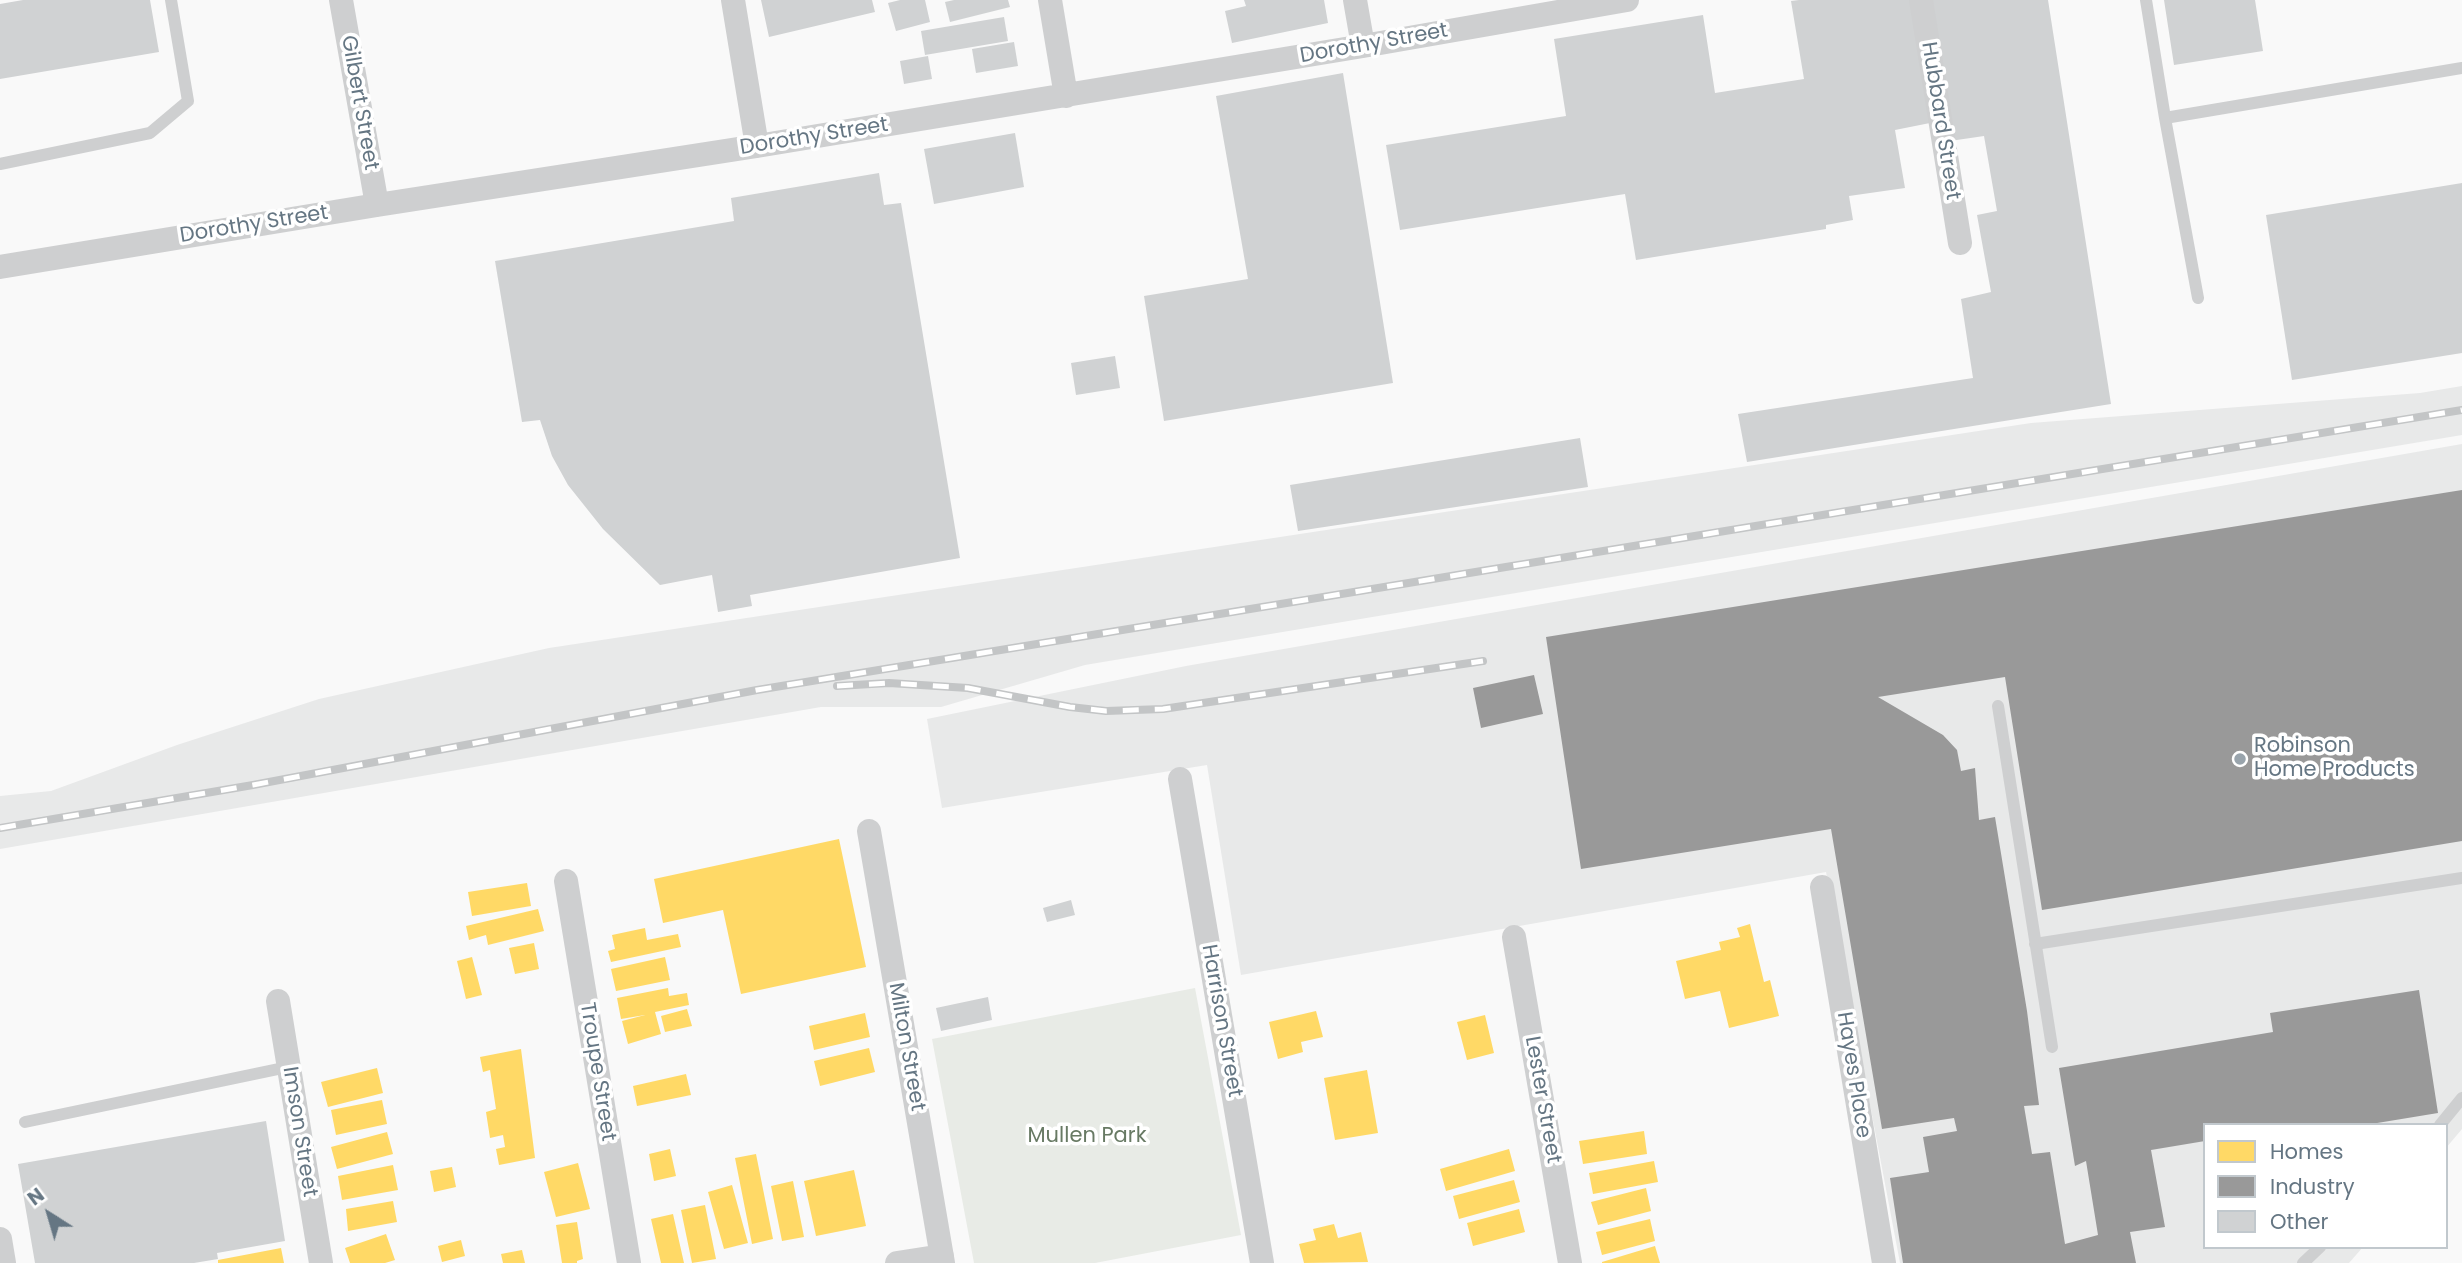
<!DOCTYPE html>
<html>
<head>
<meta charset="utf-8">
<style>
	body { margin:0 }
	#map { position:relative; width:2462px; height:1263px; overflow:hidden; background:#f9f9f9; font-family:Poppins,sans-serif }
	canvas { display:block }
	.legend { position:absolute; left:2203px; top:1123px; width:245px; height:126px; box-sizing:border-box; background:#fff; border:2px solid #c1c8cd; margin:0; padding:9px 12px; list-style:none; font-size:21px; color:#657683 }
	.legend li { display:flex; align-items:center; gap:14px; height:35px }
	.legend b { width:35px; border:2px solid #c1c8cd }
	.north { position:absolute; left:14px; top:1179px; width:70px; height:70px; -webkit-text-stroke:5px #fff; paint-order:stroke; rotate:323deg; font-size:19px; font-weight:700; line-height:28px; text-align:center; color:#657683 }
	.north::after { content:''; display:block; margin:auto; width:24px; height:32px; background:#657683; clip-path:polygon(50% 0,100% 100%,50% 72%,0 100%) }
</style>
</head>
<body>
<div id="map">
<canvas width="2462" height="1263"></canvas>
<ul class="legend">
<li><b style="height:19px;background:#ffd966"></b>Homes</li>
<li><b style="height:19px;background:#999"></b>Industry</li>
<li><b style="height:19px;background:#d0d2d3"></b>Other</li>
</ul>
<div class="north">N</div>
</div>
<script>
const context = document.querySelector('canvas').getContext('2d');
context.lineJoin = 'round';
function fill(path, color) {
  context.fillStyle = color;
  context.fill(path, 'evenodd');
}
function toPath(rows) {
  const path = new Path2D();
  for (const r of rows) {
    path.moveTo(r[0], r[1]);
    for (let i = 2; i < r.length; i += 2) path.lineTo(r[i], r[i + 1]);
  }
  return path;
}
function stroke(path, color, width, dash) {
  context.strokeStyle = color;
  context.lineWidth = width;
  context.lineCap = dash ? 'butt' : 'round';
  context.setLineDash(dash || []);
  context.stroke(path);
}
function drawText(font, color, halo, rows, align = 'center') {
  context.font = font + ' Poppins,sans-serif';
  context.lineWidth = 7;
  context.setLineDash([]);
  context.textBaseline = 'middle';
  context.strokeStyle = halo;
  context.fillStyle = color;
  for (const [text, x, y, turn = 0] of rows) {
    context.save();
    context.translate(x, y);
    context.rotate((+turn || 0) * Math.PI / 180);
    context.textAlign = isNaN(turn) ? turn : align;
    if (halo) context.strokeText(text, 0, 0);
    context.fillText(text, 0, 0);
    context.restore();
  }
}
fill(toPath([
	[2462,386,2462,435,1085,665,941,707,821,707,0,849,0,796,51,791,177,745,319,699,549,648,2031,423,2420,393],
	[2462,444,2462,1129,2446,1148,2446,1125,2205,1125,2205,1247,2363,1247,2349,1263,1900,1263,1826,872,1241,975,1207,765,942,808,927,719,1186,666]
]), '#e8e9e9');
fill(toPath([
	[1195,988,1241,1235,1095,1263,974,1263,932,1039]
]), '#e8ebe6');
fill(toPath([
	[839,839,866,967,741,994,723,910,663,923,654,879],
	[527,883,531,906,472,916,468,892],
	[538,909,544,931,488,945,486,935,469,940,466,926],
	[1750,924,1764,982,1770,980,1779,1016,1729,1028,1720,991,1685,999,1676,961,1721,950,1719,942,1740,937,1737,928],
	[645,928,647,940,678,934,681,947,611,962,608,951,615,949,612,935],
	[534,943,539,969,515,974,509,948],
	[472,957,482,995,466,999,457,961],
	[665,957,670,980,616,991,611,969],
	[668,988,669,996,687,993,689,1005,655,1012,661,1034,628,1044,622,1021,645,1015,621,1019,617,998],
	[687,1009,692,1026,665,1032,661,1016],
	[1316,1011,1323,1037,1301,1042,1303,1052,1278,1059,1269,1022],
	[865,1013,870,1037,814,1050,809,1026],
	[1485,1015,1494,1053,1467,1060,1457,1022],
	[869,1048,875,1072,820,1086,814,1061],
	[521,1049,535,1158,499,1165,496,1149,505,1147,503,1135,490,1138,486,1112,496,1109,490,1070,483,1072,480,1057],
	[377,1068,383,1093,328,1107,321,1082],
	[1367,1070,1378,1133,1335,1140,1324,1078],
	[686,1074,691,1095,637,1106,633,1086],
	[382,1100,387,1124,336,1135,331,1110],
	[1644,1131,1647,1154,1583,1164,1579,1141],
	[387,1132,393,1154,337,1169,331,1147],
	[670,1149,676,1176,654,1181,649,1154],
	[1509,1149,1515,1171,1446,1191,1440,1169],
	[756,1154,773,1239,752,1244,735,1158],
	[1654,1161,1658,1182,1593,1194,1589,1173],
	[578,1163,590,1209,556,1217,544,1172],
	[393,1165,398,1190,342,1200,338,1176],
	[452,1167,456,1187,434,1192,430,1171],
	[854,1170,866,1226,816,1236,804,1181],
	[1514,1180,1520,1202,1459,1219,1453,1196],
	[793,1181,804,1237,782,1241,771,1186],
	[732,1185,748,1243,724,1249,708,1192],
	[1646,1188,1651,1211,1598,1225,1591,1202],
	[393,1201,397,1222,348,1231,346,1209],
	[705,1205,716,1259,692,1263,681,1210],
	[1519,1209,1525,1232,1473,1246,1467,1223],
	[673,1214,684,1263,661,1263,651,1219],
	[1650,1219,1655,1241,1602,1255,1596,1232],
	[577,1222,583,1259,577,1261,577,1263,562,1263,556,1225],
	[1334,1224,1338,1238,1361,1232,1368,1262,1304,1263,1299,1244,1316,1240,1313,1229],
	[386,1234,395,1260,385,1263,350,1263,345,1248],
	[461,1240,465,1256,442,1262,438,1246],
	[1655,1246,1660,1263,1602,1263,1602,1262],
	[281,1248,284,1263,218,1263,218,1260],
	[522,1250,525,1263,503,1263,501,1254]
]), '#ffd966');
fill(toPath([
	[2462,490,2462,841,2042,910,2005,677,1878,697,1943,735,1957,750,1961,771,1975,768,1979,820,1995,817,2027,1011,2039,1105,2024,1106,2032,1154,2050,1152,2065,1244,2098,1235,2086,1161,2075,1166,2059,1068,2273,1032,2270,1013,2419,990,2438,1113,2365,1125,2205,1125,2205,1141,2151,1150,2165,1227,2130,1232,2136,1263,1903,1263,1890,1178,1929,1172,1923,1137,1957,1131,1954,1118,1882,1129,1831,829,1581,869,1546,637],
	[1534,675,1543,714,1481,728,1473,688]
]), '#999');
fill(toPath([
	[23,0,150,0,159,52,0,79,0,4],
	[761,0,872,0,875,12,769,37],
	[900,0,925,0,930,22,896,31,888,3],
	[954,0,1008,0,1010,7,950,22,945,2],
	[1244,0,1324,0,1328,23,1232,43,1225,11,1246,6],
	[1799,0,1914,0,1935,122,1895,130,1905,188,1849,196,1853,220,1826,225,1826,229,1636,260,1625,194,1400,230,1386,145,1566,116,1554,39,1703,15,1715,93,1804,79,1791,1],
	[1928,0,2048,0,2111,404,1747,462,1738,414,1973,378,1961,299,1991,292,1977,215,1997,211,1984,136,1950,141],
	[2164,0,2255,0,2263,51,2174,65],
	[1004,17,1008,41,925,55,921,31],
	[1014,42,1018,66,976,73,972,49],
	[928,56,932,79,904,84,900,61],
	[1343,73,1393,383,1164,421,1144,296,1248,279,1216,96],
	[1015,133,1024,187,934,204,924,149],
	[879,173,884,205,901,203,960,558,750,595,752,606,718,612,712,575,660,585,603,529,568,485,552,456,540,420,522,422,495,261,734,221,731,198],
	[2462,183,2462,353,2292,380,2266,215],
	[1115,356,1120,388,1076,395,1071,363],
	[1580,438,1588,487,1298,531,1290,485],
	[1071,900,1075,915,1047,922,1043,908],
	[988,997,992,1020,941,1031,936,1008],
	[266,1121,285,1241,217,1253,218,1259,194,1263,35,1263,18,1164]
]), '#d0d2d3');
stroke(toPath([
	[2146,0,2165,118],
	[0,164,150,133,188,101,171,0],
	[2198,298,2165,118,2462,68],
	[1998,706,2052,1047],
	[2035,944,2462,878],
	[25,1122,288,1067],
	[2440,1125,2462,1098],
	[2303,1263,2320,1247]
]), '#cecfd0', 12);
stroke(toPath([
	[341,0,377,205],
	[733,0,757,146],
	[1050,0,1066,96],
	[1355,0,1363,46],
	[1921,0,1960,243],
	[0,267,377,205,757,146,1363,46,1627,0],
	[1180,779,1262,1263],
	[869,831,943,1263],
	[566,881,629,1263],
	[1822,887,1884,1263],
	[1514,937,1570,1263],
	[278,1001,321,1263],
	[0,1239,4,1263],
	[897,1263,942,1256]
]), '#cecfd0', 24);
const rail = toPath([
	[837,686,889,683,968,688,1070,707,1106,711,1163,709,1483,661],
	[0,828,253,785,757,690,2462,410]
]);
stroke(rail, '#c3c5c6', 8);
stroke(rail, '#fff', 5, [16]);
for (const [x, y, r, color] of [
	[2240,759,7,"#99a4ac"]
]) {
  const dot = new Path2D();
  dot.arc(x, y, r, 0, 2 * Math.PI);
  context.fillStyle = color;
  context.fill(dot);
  stroke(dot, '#fff', 2.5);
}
drawText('21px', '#657683', '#fff', [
	["Dorothy Street",1374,44,-10],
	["Gilbert Street",359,103,80],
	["Hubbard Street",1940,121,81],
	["Dorothy Street",814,137,-9],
	["Dorothy Street",254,225,-9],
	["Harrison Street",1221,1021,80],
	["Milton Street",906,1047,80],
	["Troupe Street",597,1072,81],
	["Hayes Place",1853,1075,81],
	["Lester Street",1542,1100,80],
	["Imson Street",299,1132,81]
]);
drawText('21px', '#657683', '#fff', [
	["Robinson",2254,747],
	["Home Products",2254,771]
], 'left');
drawText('21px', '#687a64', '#fff', [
	["Mullen Park",1087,1137]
]);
</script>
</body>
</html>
